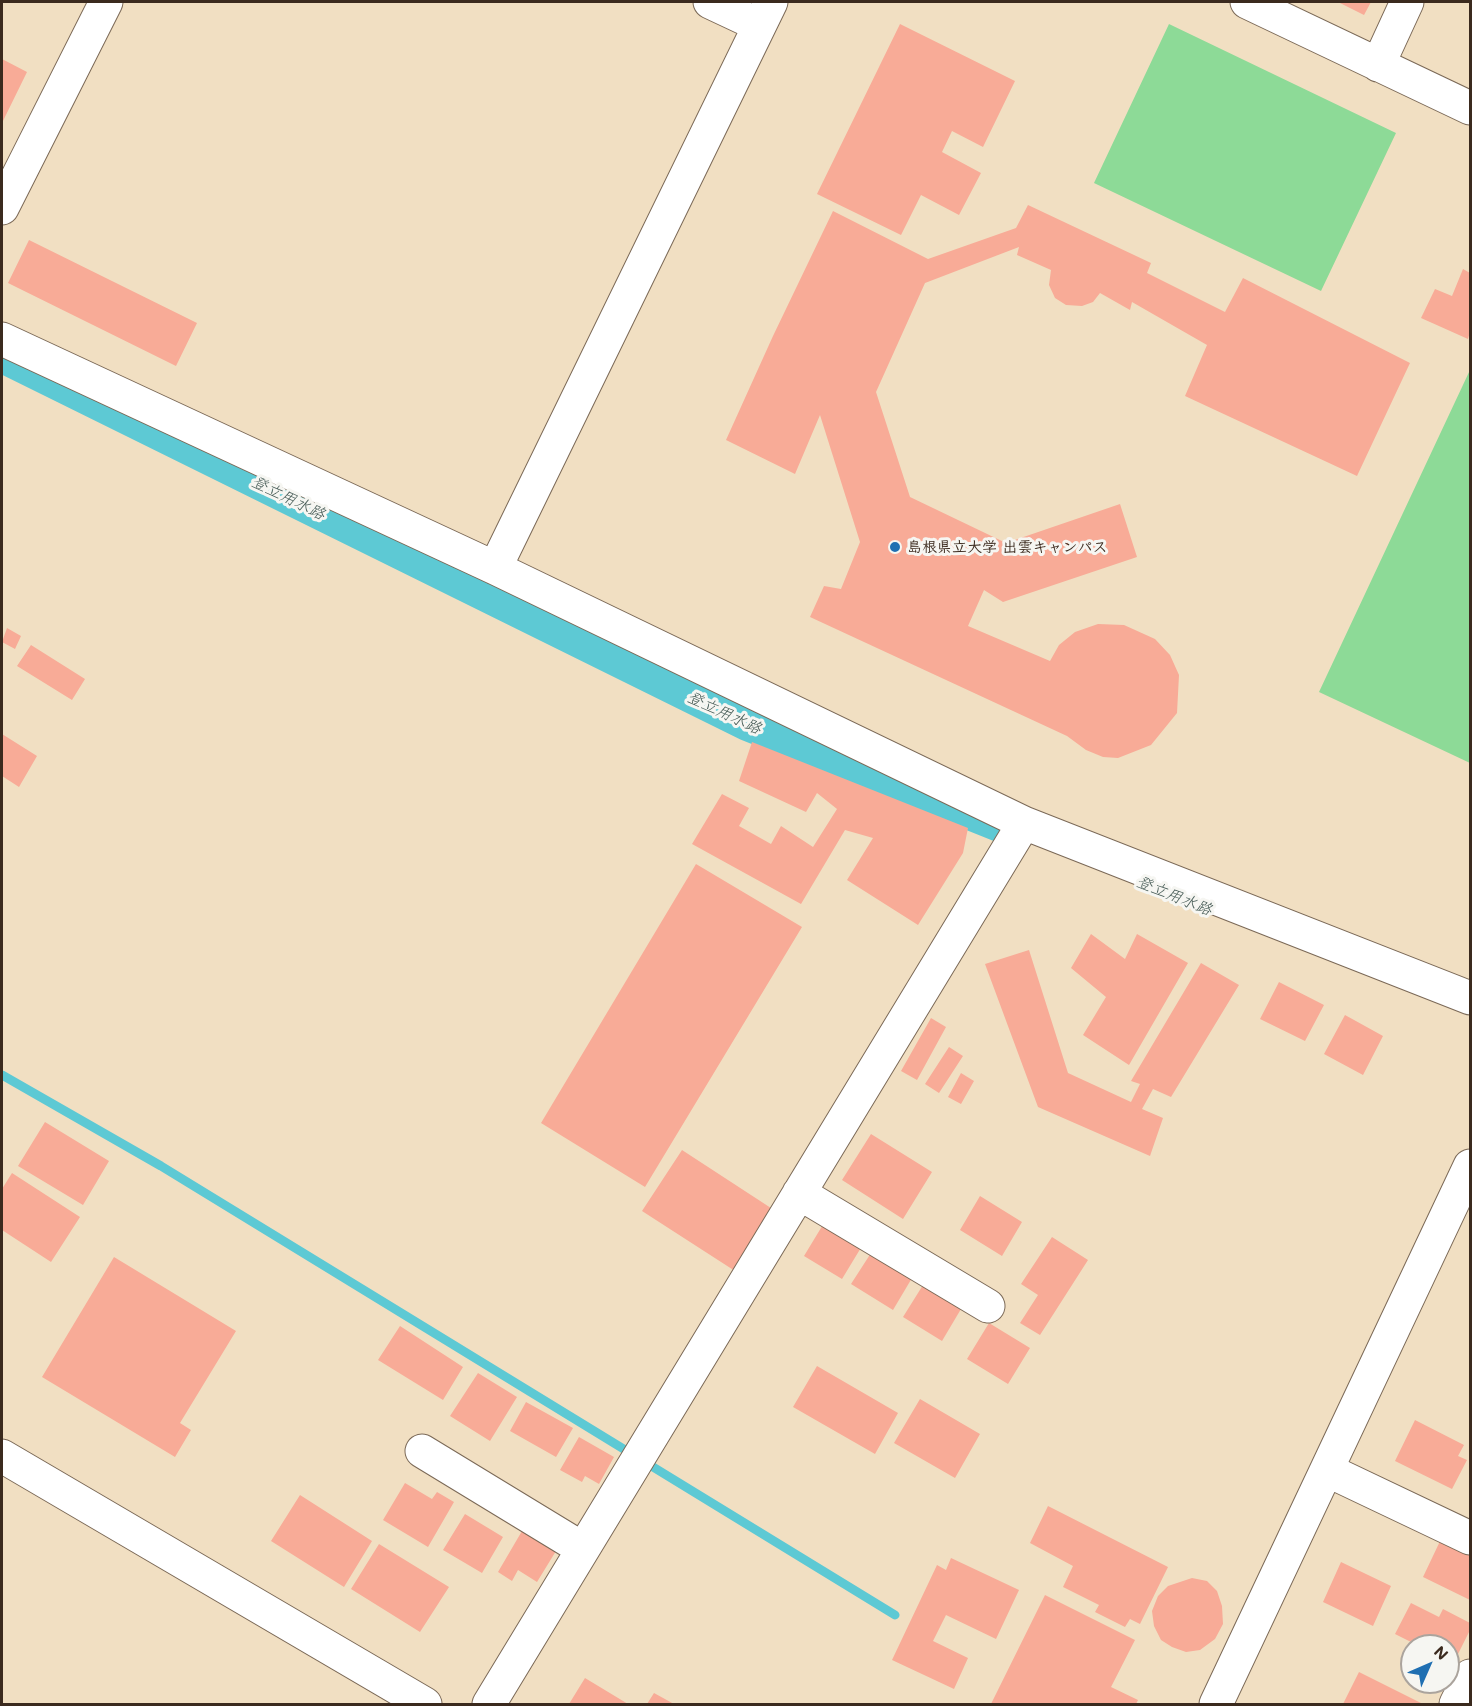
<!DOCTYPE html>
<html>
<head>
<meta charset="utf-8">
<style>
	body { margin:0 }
	#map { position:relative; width:1472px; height:1706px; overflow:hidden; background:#f1dfc2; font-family:Mali,sans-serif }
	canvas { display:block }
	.frame { position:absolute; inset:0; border:3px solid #3b2a1e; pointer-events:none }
	.north { position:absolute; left:1400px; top:1634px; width:60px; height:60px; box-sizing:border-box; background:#f6f6f2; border:2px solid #aba49d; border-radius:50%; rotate:45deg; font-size:16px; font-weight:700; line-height:24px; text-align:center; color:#3b2a1e }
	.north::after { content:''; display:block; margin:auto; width:21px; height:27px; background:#1f6fb2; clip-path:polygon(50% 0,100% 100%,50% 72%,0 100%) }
</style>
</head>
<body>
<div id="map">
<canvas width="1472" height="1706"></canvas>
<div class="frame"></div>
<div class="north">N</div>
</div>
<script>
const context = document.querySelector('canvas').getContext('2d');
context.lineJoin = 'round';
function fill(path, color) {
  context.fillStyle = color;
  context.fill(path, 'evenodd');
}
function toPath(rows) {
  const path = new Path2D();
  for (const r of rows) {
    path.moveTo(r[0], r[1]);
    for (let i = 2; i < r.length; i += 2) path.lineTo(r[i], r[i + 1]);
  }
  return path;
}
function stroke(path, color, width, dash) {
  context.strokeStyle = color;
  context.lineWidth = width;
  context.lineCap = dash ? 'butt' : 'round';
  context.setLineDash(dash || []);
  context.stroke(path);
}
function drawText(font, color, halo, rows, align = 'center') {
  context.font = font + ' Mali,"Klee One",sans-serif';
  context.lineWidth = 6;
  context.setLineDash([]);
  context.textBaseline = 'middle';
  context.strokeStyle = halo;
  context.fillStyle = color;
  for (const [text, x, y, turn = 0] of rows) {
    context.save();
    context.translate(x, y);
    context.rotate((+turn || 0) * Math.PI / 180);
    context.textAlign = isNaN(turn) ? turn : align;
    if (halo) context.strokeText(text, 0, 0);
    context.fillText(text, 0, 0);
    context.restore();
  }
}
fill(toPath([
	[1169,24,1396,133,1321,291,1094,183],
	[1470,370,1470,763,1319,692]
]), '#8dda97');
stroke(toPath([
	[2,1075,161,1166,895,1615]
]), '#5dc9d4', 9);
stroke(toPath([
	[2,357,747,725,999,826]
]), '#5dc9d4', 32);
fill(toPath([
	[1338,2,1371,2,1364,15],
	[900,24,1015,81,983,147,952,131,942,152,981,173,959,215,921,195,901,235,817,194],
	[2,59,27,72,2,123],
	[1028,205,1151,263,1147,273,1225,312,1243,278,1410,363,1357,476,1185,396,1207,345,1132,302,1130,310,1100,293,1093,302,1082,306,1066,305,1055,298,1049,285,1051,270,1017,255,1019,247,925,283,876,392,910,497,1006,543,1120,504,1137,557,1003,602,984,590,968,626,1050,661,1059,645,1075,632,1098,624,1124,625,1155,639,1170,655,1179,675,1177,713,1151,745,1118,758,1103,757,1086,750,1067,736,810,617,824,586,841,589,860,542,820,415,795,474,726,440,773,336,833,211,928,259,1016,228],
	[29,240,197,323,176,366,8,283],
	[1463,269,1470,273,1470,332,1468,339,1421,318,1435,289,1452,296],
	[7,628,21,636,15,649,2,642],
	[31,645,85,679,72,700,17,666],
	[2,734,37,756,19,787,2,776],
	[752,742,968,828,963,853,918,925,847,880,873,838,845,830,801,904,692,844,722,794,749,808,739,826,771,844,781,826,813,847,837,809,817,793,806,812,739,781],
	[696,864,802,927,645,1187,541,1123],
	[1091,934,1125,959,1137,934,1188,963,1129,1065,1083,1035,1106,997,1071,968],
	[1029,950,1068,1073,1131,1102,1140,1084,1131,1081,1201,963,1239,985,1171,1097,1153,1089,1142,1109,1163,1118,1150,1156,1038,1107,985,964],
	[1279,982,1324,1005,1305,1041,1260,1019],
	[1345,1015,1383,1036,1363,1075,1324,1054],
	[931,1018,946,1027,917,1080,901,1071],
	[949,1047,963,1056,939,1093,925,1084],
	[961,1073,974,1081,961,1104,948,1097],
	[45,1122,109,1161,83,1205,18,1166],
	[871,1134,932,1172,903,1219,842,1180],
	[682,1150,774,1210,735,1271,642,1211],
	[12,1173,80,1217,51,1262,2,1230,2,1189],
	[980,1196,1022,1222,1002,1256,960,1230],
	[824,1223,862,1246,842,1279,804,1256],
	[1052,1237,1088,1260,1040,1335,1020,1323,1038,1295,1021,1284],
	[871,1253,912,1278,893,1310,851,1284],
	[114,1257,236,1331,180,1423,191,1430,175,1457,42,1377],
	[923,1285,961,1309,942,1341,903,1317],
	[989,1323,1030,1348,1008,1384,967,1359],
	[400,1326,463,1367,443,1400,378,1360],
	[817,1366,898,1413,875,1454,793,1407],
	[478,1373,517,1397,490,1441,450,1416],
	[920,1399,980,1434,955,1478,894,1443],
	[526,1402,573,1428,556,1457,510,1431],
	[1415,1420,1464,1445,1458,1456,1467,1460,1452,1489,1395,1461],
	[579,1437,614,1457,599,1484,585,1476,582,1482,560,1470],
	[405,1483,432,1499,437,1492,454,1502,428,1547,383,1520],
	[300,1495,372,1541,344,1587,271,1541],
	[1048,1506,1168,1567,1140,1624,1130,1619,1125,1627,1095,1612,1099,1605,1063,1587,1073,1566,1030,1543],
	[465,1514,503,1537,482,1573,443,1550],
	[522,1531,556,1551,537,1582,518,1570,512,1581,498,1572],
	[1442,1537,1470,1550,1470,1600,1423,1577],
	[379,1544,449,1587,420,1632,351,1589],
	[951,1558,1019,1590,996,1639,946,1615,933,1641,968,1658,954,1689,892,1660,937,1565,946,1570],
	[1341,1562,1391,1586,1373,1626,1323,1602],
	[1192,1578,1207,1581,1217,1591,1222,1606,1223,1624,1215,1639,1200,1650,1186,1652,1172,1647,1161,1640,1154,1626,1152,1611,1158,1596,1168,1586],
	[1045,1595,1135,1640,1111,1687,1138,1700,1136,1704,991,1704],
	[1411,1603,1439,1617,1443,1609,1470,1623,1470,1630,1453,1664,1448,1661,1448,1646,1419,1646,1395,1634],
	[1359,1672,1423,1704,1343,1704],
	[585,1678,628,1704,569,1704],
	[654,1693,674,1704,647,1704]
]), '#f8ab97');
const minor = toPath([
	[710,2,759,25],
	[1247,2,1470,108],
	[1378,65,1407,2],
	[2,208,106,2],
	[2,339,495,568,1024,823,1470,998],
	[495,568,771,2],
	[799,1193,988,1306],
	[422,1451,583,1549],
	[2,1456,425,1704],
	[1327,1470,1470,1538],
	[489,1704,1024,823],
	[1216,1704,1470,1166],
	[1456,1704,1470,1676]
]);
stroke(minor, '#7b6957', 35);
stroke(minor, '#fff', 33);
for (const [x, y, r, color] of [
	[895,547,6,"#1f6fb2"]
]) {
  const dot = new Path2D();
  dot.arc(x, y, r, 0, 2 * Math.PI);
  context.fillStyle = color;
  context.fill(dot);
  stroke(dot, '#f6f6f2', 2);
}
drawText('bold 15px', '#3b2a1e', '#f6f6f2', [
	["島根県立大学 出雲キャンパス",907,547]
], 'left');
drawText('italic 16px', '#455a55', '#f6f6f2', [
	["登立用水路",288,498,26],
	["登立用水路",724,713,25],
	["登立用水路",1174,896,22]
]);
</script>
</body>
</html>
